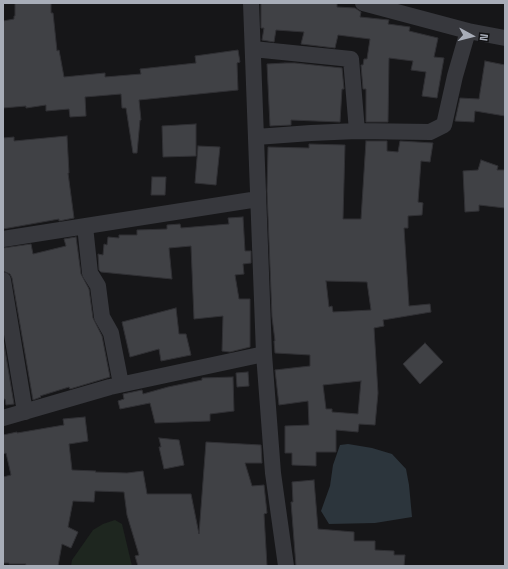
<!DOCTYPE html>
<html>
<head>
<meta charset="utf-8">
<style>
	body { margin:0 }
	#map { position:relative; width:508px; height:569px; overflow:hidden; background:#161618; font-family:"Space Grotesk",sans-serif }
	canvas { display:block }
	.frame { position:absolute; inset:0; border:4px solid #a8adb8; pointer-events:none }
	.north { position:absolute; left:452px; top:16px; width:40px; height:40px; -webkit-text-stroke:3px #111113; paint-order:stroke; rotate:97deg; font-size:11px; font-weight:700; line-height:16px; text-align:center; color:#a8adb8 }
	.north::after { content:''; display:block; margin:auto; width:14px; height:18px; background:#a8adb8; clip-path:polygon(50% 0,100% 100%,50% 72%,0 100%) }
</style>
</head>
<body>
<div id="map">
<canvas width="508" height="569"></canvas>
<div class="frame"></div>
<div class="north">N</div>
</div>
<script>
const context = document.querySelector('canvas').getContext('2d');
context.lineJoin = 'round';
function fill(path, color) {
  context.fillStyle = color;
  context.fill(path, 'evenodd');
}
function toPath(rows) {
  const path = new Path2D();
  for (const r of rows) {
    path.moveTo(r[0], r[1]);
    for (let i = 2; i < r.length; i += 2) path.lineTo(r[i], r[i + 1]);
  }
  return path;
}
function stroke(path, color, width, dash) {
  context.strokeStyle = color;
  context.lineWidth = width;
  context.lineCap = dash ? 'butt' : 'round';
  context.setLineDash(dash || []);
  context.stroke(path);
}
fill(toPath([
	[115,520,122,524,132,566,71,566,72,560,93,530,103,524]
]), '#1e261f');
fill(toPath([
	[348,444,372,448,392,454,406,469,409,485,412,517,375,523,329,524,321,511,330,486,333,465,340,445]
]), '#2c353c');
const building = toPath([
	[15,3,51,3,51,13,53,13,57,51,59,50,64,77,105,73,105,77,141,74,140,69,196,63,195,56,238,50,240,62,237,63,238,90,139,100,141,120,140,120,137,153,133,153,126,108,122,108,121,94,85,97,86,116,70,117,69,109,46,111,46,105,26,108,26,106,3,108,3,21,14,19,14,16,15,16,15,3],
	[261,3,337,3,337,7,355,8,361,12,360,17,389,20,388,24,410,27,409,31,438,38,434,57,444,58,437,98,422,96,426,72,411,70,413,61,389,58,388,122,366,122,366,89,363,89,361,65,363,65,364,59,367,59,370,39,338,35,335,48,301,44,304,32,276,30,274,42,262,40,264,28,261,28,261,3],
	[485,61,505,65,505,116,475,111,474,122,455,121,460,98,479,99,485,61],
	[285,63,295,63,342,68,344,89,342,89,340,122,291,120,291,125,270,126,267,64,285,63],
	[196,124,196,156,163,157,162,126,196,124],
	[67,136,69,173,68,173,74,218,59,221,59,219,3,229,3,138,14,137,14,141,67,136],
	[366,141,387,141,387,151,398,152,400,141,433,143,430,162,421,161,418,202,423,203,422,215,408,216,408,228,404,228,409,306,430,304,431,312,383,320,384,326,374,328,378,393,375,425,359,424,358,432,336,430,336,452,316,452,316,466,292,465,292,453,285,453,285,426,309,425,308,401,279,405,275,370,310,366,310,355,275,353,274,341,275,341,272,317,267,191,268,147,309,148,309,144,345,145,343,219,361,219,366,141],
	[326,281,367,282,371,310,333,312,332,306,329,307,326,281],
	[361,381,358,414,332,412,332,409,326,409,323,385,361,381],
	[198,146,220,147,216,185,195,183,198,146],
	[481,160,498,166,497,170,505,170,505,208,479,205,479,211,465,212,463,171,478,170,481,160],
	[152,177,166,177,165,195,151,195,152,177],
	[243,217,245,251,251,251,251,263,243,264,244,274,235,275,239,299,250,299,250,347,230,352,222,351,223,316,194,319,191,246,169,248,172,279,101,272,99,270,98,254,103,255,104,244,107,245,108,237,119,238,119,235,137,235,137,230,167,229,167,225,180,224,181,228,229,224,228,218,243,217],
	[76,237,81,274,89,289,93,318,102,336,110,377,70,389,69,387,40,396,41,397,33,400,12,278,10,274,3,271,3,248,31,244,33,254,66,246,64,239,76,237],
	[176,308,179,334,186,334,191,355,161,361,159,349,130,357,122,322,176,308],
	[3,338,14,404,6,405,5,399,3,399,3,338],
	[425,343,443,362,420,384,403,364,425,343],
	[248,372,249,386,237,387,236,373,248,372],
	[233,377,234,411,210,414,210,421,155,423,150,403,120,409,118,401,124,399,123,394,142,390,143,394,168,387,202,380,202,378,233,377],
	[85,417,88,441,69,444,72,470,96,471,95,472,127,473,143,471,147,494,191,494,199,534,206,442,261,445,262,463,245,463,252,486,264,485,267,513,264,514,267,566,138,566,135,556,139,555,127,515,124,492,95,491,94,502,73,501,68,527,78,532,71,548,62,544,58,566,25,566,26,564,9,564,9,563,3,563,3,477,11,475,6,453,3,454,3,435,17,432,17,433,64,425,63,419,85,417],
	[159,438,179,440,184,465,164,469,159,447,161,447,159,438],
	[314,480,318,529,354,532,354,541,375,541,375,550,394,551,394,555,405,555,404,566,296,566,291,502,293,502,292,482,314,480]
]);
fill(building, '#404145');
stroke(building, '#303034', 1);
stroke(toPath([
	[251,3,264,354,273,473,286,566],
	[363,3,468,31,505,38],
	[253,49,351,59,357,131],
	[256,137,311,133,357,131,430,132,444,125,455,76,468,31],
	[85,226,90,273,98,286,102,317,111,333,121,384],
	[3,239,258,199],
	[3,280,25,412],
	[3,418,110,387,264,354]
]), '#37383d', 16);
</script>
</body>
</html>
